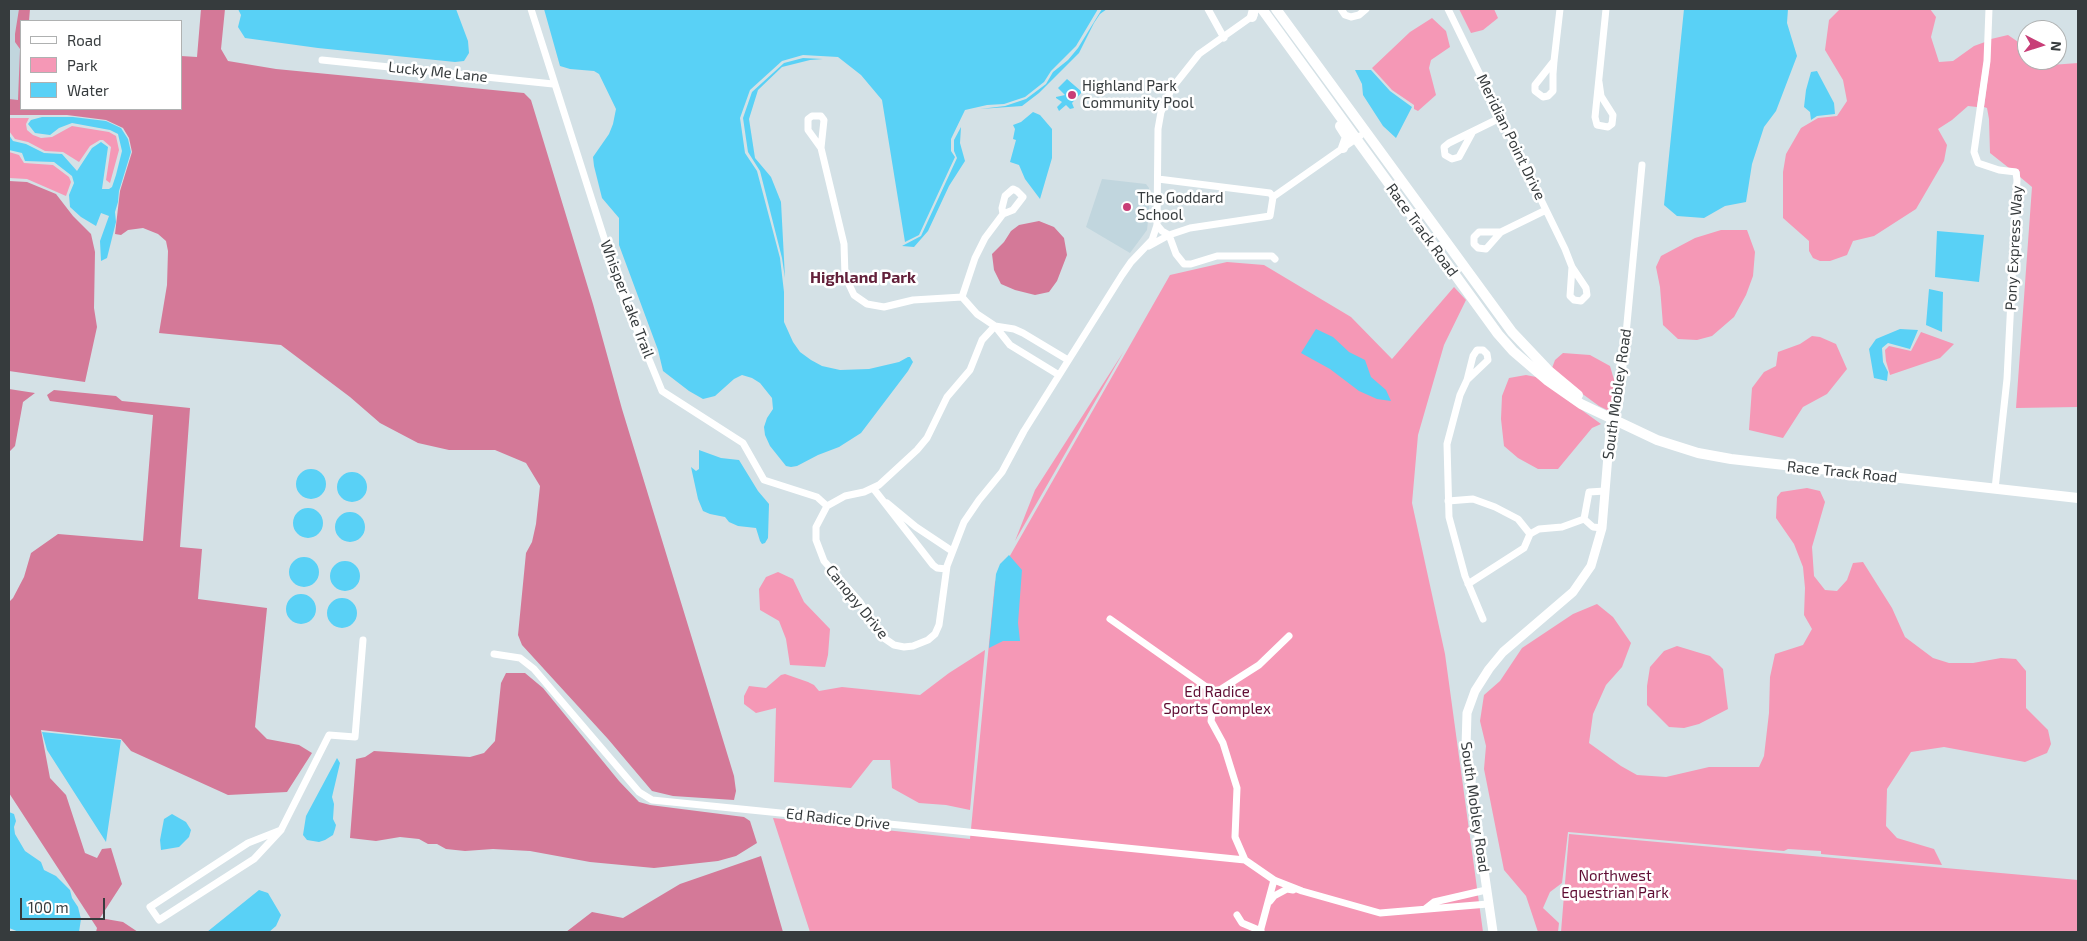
<!DOCTYPE html>
<html>
<head>
<meta charset="utf-8">
<style>
	body { margin:0 }
	#map { position:relative; width:2087px; height:941px; overflow:hidden; background:#d4e1e6; font-family:"Exo 2",sans-serif }
	canvas { display:block }
	.frame { position:absolute; inset:0; border:10px solid #363b3d; pointer-events:none }
	.legend { position:absolute; left:20px; top:20px; width:162px; height:90px; box-sizing:border-box; background:#fff; border:1px solid #afb1b1; margin:0; padding:6px 9px; list-style:none; font-size:15px; color:#363b3d }
	.legend li { display:flex; align-items:center; gap:10px; height:25px }
	.legend b { width:25px; border:1px solid #afb1b1 }
	.north { position:absolute; left:2017px; top:20px; width:50px; height:50px; box-sizing:border-box; background:#fff; border:1px solid #afb1b1; border-radius:50%; rotate:95deg; font-size:14px; font-weight:700; line-height:20px; text-align:center; color:#363b3d }
	.north::after { content:''; display:block; margin:auto; width:18px; height:22px; background:#c83e77; clip-path:polygon(50% 0,100% 100%,50% 72%,0 100%) }
	.scale { position:absolute; left:20px; top:898px; width:85px; height:22px; box-sizing:border-box; border:2px solid #363b3d; border-top:0; padding-left:6px; font-size:15px; line-height:18px; white-space:nowrap; color:#363b3d; -webkit-text-stroke:4px #fff; paint-order:stroke }
</style>
</head>
<body>
<div id="map">
<canvas width="2087" height="941"></canvas>
<div class="frame"></div>
<ul class="legend">
<li><b style="height:6px;background:#fff"></b>Road</li>
<li><b style="height:14px;background:#f598b6"></b>Park</li>
<li><b style="height:14px;background:#59d1f6"></b>Water</li>
</ul>
<div class="north">N</div>
<div class="scale">100 m</div>
</div>
<script>
const context = document.querySelector('canvas').getContext('2d');
context.lineJoin = 'round';
function fill(path, color) {
  context.fillStyle = color;
  context.fill(path, 'evenodd');
}
function toPath(rows) {
  const path = new Path2D();
  for (const r of rows) {
    if (r.length === 3) {
      path.moveTo(r[0] + r[2], r[1]);
      path.arc(r[0], r[1], r[2], 0, 2 * Math.PI);
      continue;
    }
    path.moveTo(r[0], r[1]);
    for (let i = 2; i < r.length; i += 2) path.lineTo(r[i], r[i + 1]);
  }
  return path;
}
function stroke(path, color, width, dash) {
  context.strokeStyle = color;
  context.lineWidth = width;
  context.lineCap = dash ? 'butt' : 'round';
  context.setLineDash(dash || []);
  context.stroke(path);
}
function drawText(font, color, halo, rows, align = 'center') {
  context.font = font + ' "Exo 2",sans-serif';
  context.lineWidth = 5;
  context.setLineDash([]);
  context.textBaseline = 'middle';
  context.strokeStyle = halo;
  context.fillStyle = color;
  for (const [text, x, y, turn = 0] of rows) {
    context.save();
    context.translate(x, y);
    context.rotate((+turn || 0) * Math.PI / 180);
    context.textAlign = isNaN(turn) ? turn : align;
    if (halo) context.strokeText(text, 0, 0);
    context.fillText(text, 0, 0);
    context.restore();
  }
}
fill(toPath([
	[9,9,29,9,21,21,20,101,9,100],
	[1102,179,1146,184,1149,188,1149,211,1147,230,1130,253,1086,227]
]), '#c1d6de');
fill(toPath([
	[1459,9,1494,9,1498,18,1483,30,1471,33],
	[1840,9,1930,9,1936,17,1931,37,1939,62,1953,61,1974,46,1985,42,1984,61,1977,107,1968,106,1952,120,1938,129,1947,145,1944,161,1916,209,1874,236,1853,241,1847,255,1830,261,1820,261,1813,258,1809,251,1809,241,1783,218,1783,172,1786,154,1801,128,1818,118,1837,116,1847,101,1843,80,1825,50,1829,20],
	[1432,18,1446,31,1450,47,1431,60,1429,68,1436,95,1418,111,1414,109,1414,105,1392,90,1372,68,1410,32],
	[2008,35,2027,48,2027,60,2044,60,2051,65,2078,63,2078,407,2016,408,2032,187,2020,177,2020,172,2017,169,2009,168,1990,153,1989,119,1987,108,1984,107,1990,61,1991,39],
	[9,118,29,118,26,124,27,130,33,135,41,138,52,137,72,126,109,132,116,136,119,150,110,183,106,180,111,147,103,140,100,140,90,146,79,162,63,152,45,151,28,142,15,139,9,131],
	[9,152,19,155,24,163,53,165,69,177,71,182,66,196,27,179,9,178],
	[1721,230,1747,230,1755,252,1753,276,1746,295,1734,317,1712,336,1697,340,1678,339,1663,325,1660,287,1656,267,1661,256,1695,238],
	[1227,262,1264,265,1351,317,1392,359,1454,287,1466,300,1444,345,1418,435,1412,503,1445,654,1483,932,810,932,773,818,970,839,995,582,1170,275],
	[1921,332,1954,344,1940,358,1890,375,1886,361,1885,350,1889,346,1911,351],
	[1812,336,1820,337,1836,344,1847,369,1827,394,1803,407,1783,438,1749,430,1752,388,1764,372,1776,366,1778,352,1800,344],
	[1124,351,1015,541,1035,490],
	[1563,353,1590,355,1610,366,1615,383,1614,410,1609,411,1599,406,1573,387,1552,368,1555,360],
	[1526,375,1536,377,1601,424,1592,428,1558,469,1538,469,1518,458,1504,446,1501,419,1502,396,1509,378],
	[1807,488,1820,491,1825,502,1812,547,1814,576,1825,590,1837,591,1847,580,1853,563,1863,562,1892,608,1905,637,1933,658,1949,663,1973,663,2001,658,2016,659,2026,671,2026,708,2048,730,2051,744,2047,753,2025,762,1944,747,1911,752,1887,789,1886,826,1897,838,1934,849,1942,865,1821,854,1821,851,1788,849,1784,851,1568,832,1562,883,1550,892,1543,908,1559,923,1558,932,1538,932,1526,896,1504,870,1484,769,1486,746,1480,721,1484,695,1500,681,1522,648,1573,614,1597,604,1613,617,1631,643,1622,667,1606,685,1593,714,1589,743,1621,766,1637,775,1666,777,1709,767,1759,767,1764,756,1769,713,1770,677,1775,654,1803,645,1812,629,1804,615,1805,588,1803,567,1794,544,1776,518,1777,497,1781,492],
	[778,572,793,579,804,602,830,629,828,655,825,667,790,665,786,639,779,621,760,610,759,589,766,577],
	[1677,646,1710,656,1723,669,1728,709,1699,724,1684,728,1669,727,1647,705,1647,686,1650,667,1664,651],
	[985,650,970,810,946,805,919,803,892,788,890,760,873,760,851,788,774,782,776,708,756,713,744,704,744,696,749,686,766,688,781,675,785,674,808,682,814,685,819,691,842,687,920,695,949,673],
	[1569,834,2078,880,2078,932,1561,932]
]), '#f598b6');
fill(toPath([
	[19,9,30,9,29,21,21,21,21,109,181,109,181,56,197,57,201,9,225,9,221,49,228,61,276,69,524,93,531,100,593,304,622,409,734,776,736,791,734,800,673,796,652,791,608,739,522,645,518,635,526,553,532,542,536,524,540,486,526,463,495,450,449,450,418,443,380,423,350,397,281,345,159,333,167,285,168,251,166,241,158,234,143,228,128,230,121,235,115,234,120,191,132,152,129,138,123,128,106,120,67,115,9,115,9,99,18,100,20,49,15,42,15,34],
	[9,181,27,182,56,194,73,216,91,234,95,252,94,308,97,327,85,382,9,371],
	[1039,221,1054,227,1064,238,1067,255,1057,281,1049,292,1035,295,1015,290,1001,284,994,270,992,254,1004,242,1011,231,1019,225],
	[9,389,35,393,23,402,15,446,9,452],
	[54,390,116,396,122,401,190,408,180,547,202,549,198,599,267,608,255,727,267,739,299,745,312,753,287,792,228,795,131,751,121,739,41,730,50,778,66,795,85,853,97,858,102,849,111,848,122,884,100,918,123,922,138,932,96,932,97,928,9,793,9,602,13,598,24,577,31,553,58,534,143,541,153,415,50,401,47,395],
	[506,673,525,673,543,688,619,781,639,802,650,805,744,817,750,821,757,843,736,856,718,861,654,868,590,862,530,851,493,849,465,851,446,849,437,844,428,844,419,839,400,837,376,841,350,838,356,759,365,757,374,751,470,757,484,753,495,741,501,683],
	[761,856,783,932,566,932,592,912,623,918,680,884]
]), '#d47998');
fill(toPath([
	[238,9,456,9,468,41,469,53,464,61,455,62,318,48,245,38,238,27,241,15],
	[544,9,1098,9,1076,46,1051,71,1044,82,1025,97,1004,104,987,105,965,110,951,139,951,151,955,157,948,172,919,235,905,242,882,100,861,75,838,57,803,55,782,61,750,90,740,118,745,153,757,171,780,258,784,292,784,322,793,342,800,352,811,360,822,366,840,370,869,369,899,362,908,357,910,357,913,362,908,371,861,433,839,447,818,455,797,466,791,467,786,466,770,446,765,435,764,427,767,418,773,409,772,398,760,383,752,378,742,375,734,379,715,396,703,399,689,391,663,371,658,350,619,245,619,218,602,198,594,166,593,157,609,134,613,124,616,109,599,74,594,71,570,69,560,66],
	[1102,9,1107,9,1100,14,1094,23,1079,53,1039,93,1022,106,980,109,1005,106,1026,99,1046,84,1053,72,1068,60,1078,48],
	[1684,9,1788,9,1787,23,1797,56,1776,111,1764,127,1752,164,1746,202,1725,206,1704,218,1677,216,1664,205],
	[803,58,823,59,810,60,782,67,758,90,749,119,755,158,771,177,781,202,785,278,782,258,760,171,748,152,743,118,752,92,784,63],
	[1355,70,1371,70,1390,91,1412,107,1396,138,1383,126,1363,95,1362,84],
	[1817,71,1834,103,1835,114,1817,116,1811,120,1810,112,1804,107,1806,90,1811,72],
	[1067,79,1082,92,1072,103,1074,108,1070,109,1066,105,1059,111,1057,107,1062,102,1056,98,1056,97,1065,95,1058,88],
	[1033,112,1040,115,1052,129,1052,158,1040,199,1025,179,1019,165,1010,162,1016,140,1013,139,1015,129,1013,125,1021,122],
	[42,117,73,117,106,121,121,128,128,139,131,152,119,191,118,202,115,212,116,222,107,258,101,261,100,241,109,216,101,213,96,226,81,217,70,207,69,195,74,183,72,176,54,162,25,161,22,153,9,150,9,135,13,141,26,144,44,153,62,154,77,171,92,148,101,142,108,147,102,189,109,189,112,187,116,175,122,151,118,134,110,130,72,123,59,128,50,135,35,133,28,124,31,120],
	[961,127,960,143,965,161,949,186,928,231,914,247,902,246,921,236,957,158,954,151,954,140],
	[1937,231,1984,235,1979,282,1935,277],
	[1929,289,1943,292,1942,332,1926,325],
	[1316,329,1333,337,1349,352,1365,360,1371,377,1386,390,1391,401,1377,399,1359,391,1330,369,1301,353],
	[1900,329,1918,330,1910,349,1888,343,1882,348,1883,362,1888,372,1887,381,1874,378,1869,349,1876,339],
	[699,450,721,458,739,460,758,491,769,504,768,538,765,543,762,544,760,541,756,528,738,526,729,522,725,517,710,514,703,511,698,499,691,467,696,471,699,469],
	[311,484,15],
	[352,487,15],
	[308,523,15],
	[350,527,15],
	[1009,555,1022,570,1018,623,1020,641,1003,641,989,648,996,574,1000,564],
	[304,572,15],
	[345,576,15],
	[301,609,15],
	[342,613,15],
	[42,732,121,740,106,842,47,750],
	[337,758,340,763,332,797,334,804,333,819,336,825,335,829,333,835,325,840,319,842,307,840,303,835,306,816],
	[9,812,14,814,16,821,14,827,15,834,25,851,41,862,44,870,56,876,70,890,72,898,78,907,81,919,79,932,19,932,9,928],
	[172,814,186,822,191,830,189,837,179,847,161,850,160,840,164,819],
	[259,890,268,893,281,915,276,926,269,932,207,932]
]), '#59d1f6');
stroke(toPath([
	[531,9,621,291,662,391,743,443,764,480,817,497,827,506],
	[1208,9,1224,38],
	[1341,9,1345,15,1351,17,1359,15,1366,9],
	[1448,9,1565,249,1572,267,1586,288,1587,295,1581,301,1574,300,1570,296,1572,267],
	[1989,9,1987,61,1974,152,1978,163,1999,170,2016,172,2017,180,2007,379,1995,489],
	[322,60,553,84],
	[1554,61,1535,85,1535,91,1543,97,1548,96,1553,91,1553,74,1554,61,1560,9],
	[1599,82,1601,96,1613,115,1612,124,1608,127,1597,125,1595,117,1606,9],
	[1472,133,1459,157,1452,159,1445,155,1444,147,1449,143,1500,118],
	[821,148,808,130,808,119,812,116,821,116,824,120,821,148,844,244,845,276,854,295,867,304,884,307,913,300,962,297,977,314,995,326,1010,345,1059,375],
	[1158,179,1270,193,1273,197],
	[1157,225,1162,231,1169,235,1176,254,1184,264,1191,264,1217,256,1272,256,1275,259],
	[1501,232,1486,249,1478,248,1474,244,1474,237,1479,232,1501,232,1546,210],
	[1149,246,1169,235,1190,228,1270,216,1273,197,1360,136],
	[962,297,975,258,985,238,1003,214,1013,210,1023,197,1017,191,1013,189,1005,196,1002,208,1003,214],
	[995,326,982,340,970,370,947,397,927,438,917,450,879,485,864,492,845,496,827,506,816,527,816,540,824,561,860,602,881,636,894,645,904,647,913,646,928,640,935,634,939,625,947,566,964,522,979,500,1002,472,1024,431,1122,275,1131,262,1152,240,1157,225,1158,129,1161,112,1172,88,1199,54,1254,15],
	[995,326,1014,329,1023,333,1068,360],
	[1467,380,1473,356,1477,350,1483,350,1487,354,1488,360,1467,380,1460,395,1447,444,1449,517,1465,576,1483,619],
	[1611,419,1619,408,1642,165],
	[873,488,933,565,937,568,946,569],
	[1448,501,1473,499,1495,507,1518,519,1530,534,1524,548,1468,584],
	[887,503,916,527,952,551],
	[1602,528,1593,527,1584,519,1589,492,1605,491],
	[1530,534,1539,529,1562,527,1584,519],
	[1110,619,1215,693],
	[1289,636,1259,665,1215,693,1211,721,1223,743,1237,788,1235,837,1245,860,1274,880,1302,891,1380,913,1488,904],
	[494,654,520,658,534,669,639,792,652,800,1245,860],
	[281,830,254,859,159,920,150,907,248,843,281,830,329,735,355,737,363,640],
	[1270,901,1274,896,1287,889,1293,890],
	[1425,909,1434,902,1486,890],
	[1237,915,1242,923,1261,931],
	[1260,932,1274,880]
]), '#fff', 7);
stroke(toPath([
	[1493,932,1466,747,1467,713,1475,691,1489,669,1503,652,1573,592,1591,566,1602,528,1611,419]
]), '#fff', 9);
stroke(toPath([
	[1262,9,1498,334,1513,351,1548,381,1581,404,1657,440,1698,453,1731,459,2078,498],
	[1276,9,1512,332,1548,370,1578,395],
	[1252,17,1254,9],
	[1340,126,1347,137,1343,148]
]), '#fff', 10);
for (const [x, y, r, color] of [
	[1072,95,5,"#c83e77"],
	[1127,207,5,"#c83e77"]
]) {
  const dot = new Path2D();
  dot.arc(x, y, r, 0, 2 * Math.PI);
  context.fillStyle = color;
  context.fill(dot);
  stroke(dot, '#fff', 2);
}
drawText('15px', '#363b3d', '#fff', [
	["Lucky Me Lane",438,72,6],
	["Meridian Point Drive",1511,137,64],
	["Race Track Road",1422,230,54],
	["Pony Express Way",2014,248,-87],
	["Whisper Lake Trail",627,299,69],
	["South Mobley Road",1617,394,-82],
	["Race Track Road",1842,472,6],
	["Canopy Drive",857,602,51],
	["South Mobley Road",1475,807,82],
	["Ed Radice Drive",838,819,6]
]);
drawText('15px', '#363b3d', '#fff', [
	["Highland Park",1082,86],
	["Community Pool",1082,103],
	["The Goddard",1137,198],
	["School",1137,215]
], 'left');
drawText('15px', '#5f0c33', '#fff', [
	["Ed Radice",1217,692],
	["Sports Complex",1217,709],
	["Northwest",1615,876],
	["Equestrian Park",1615,893]
]);
drawText('bold 16px', '#63203a', '#fff', [
	["Highland Park",863,278]
]);
</script>
</body>
</html>
